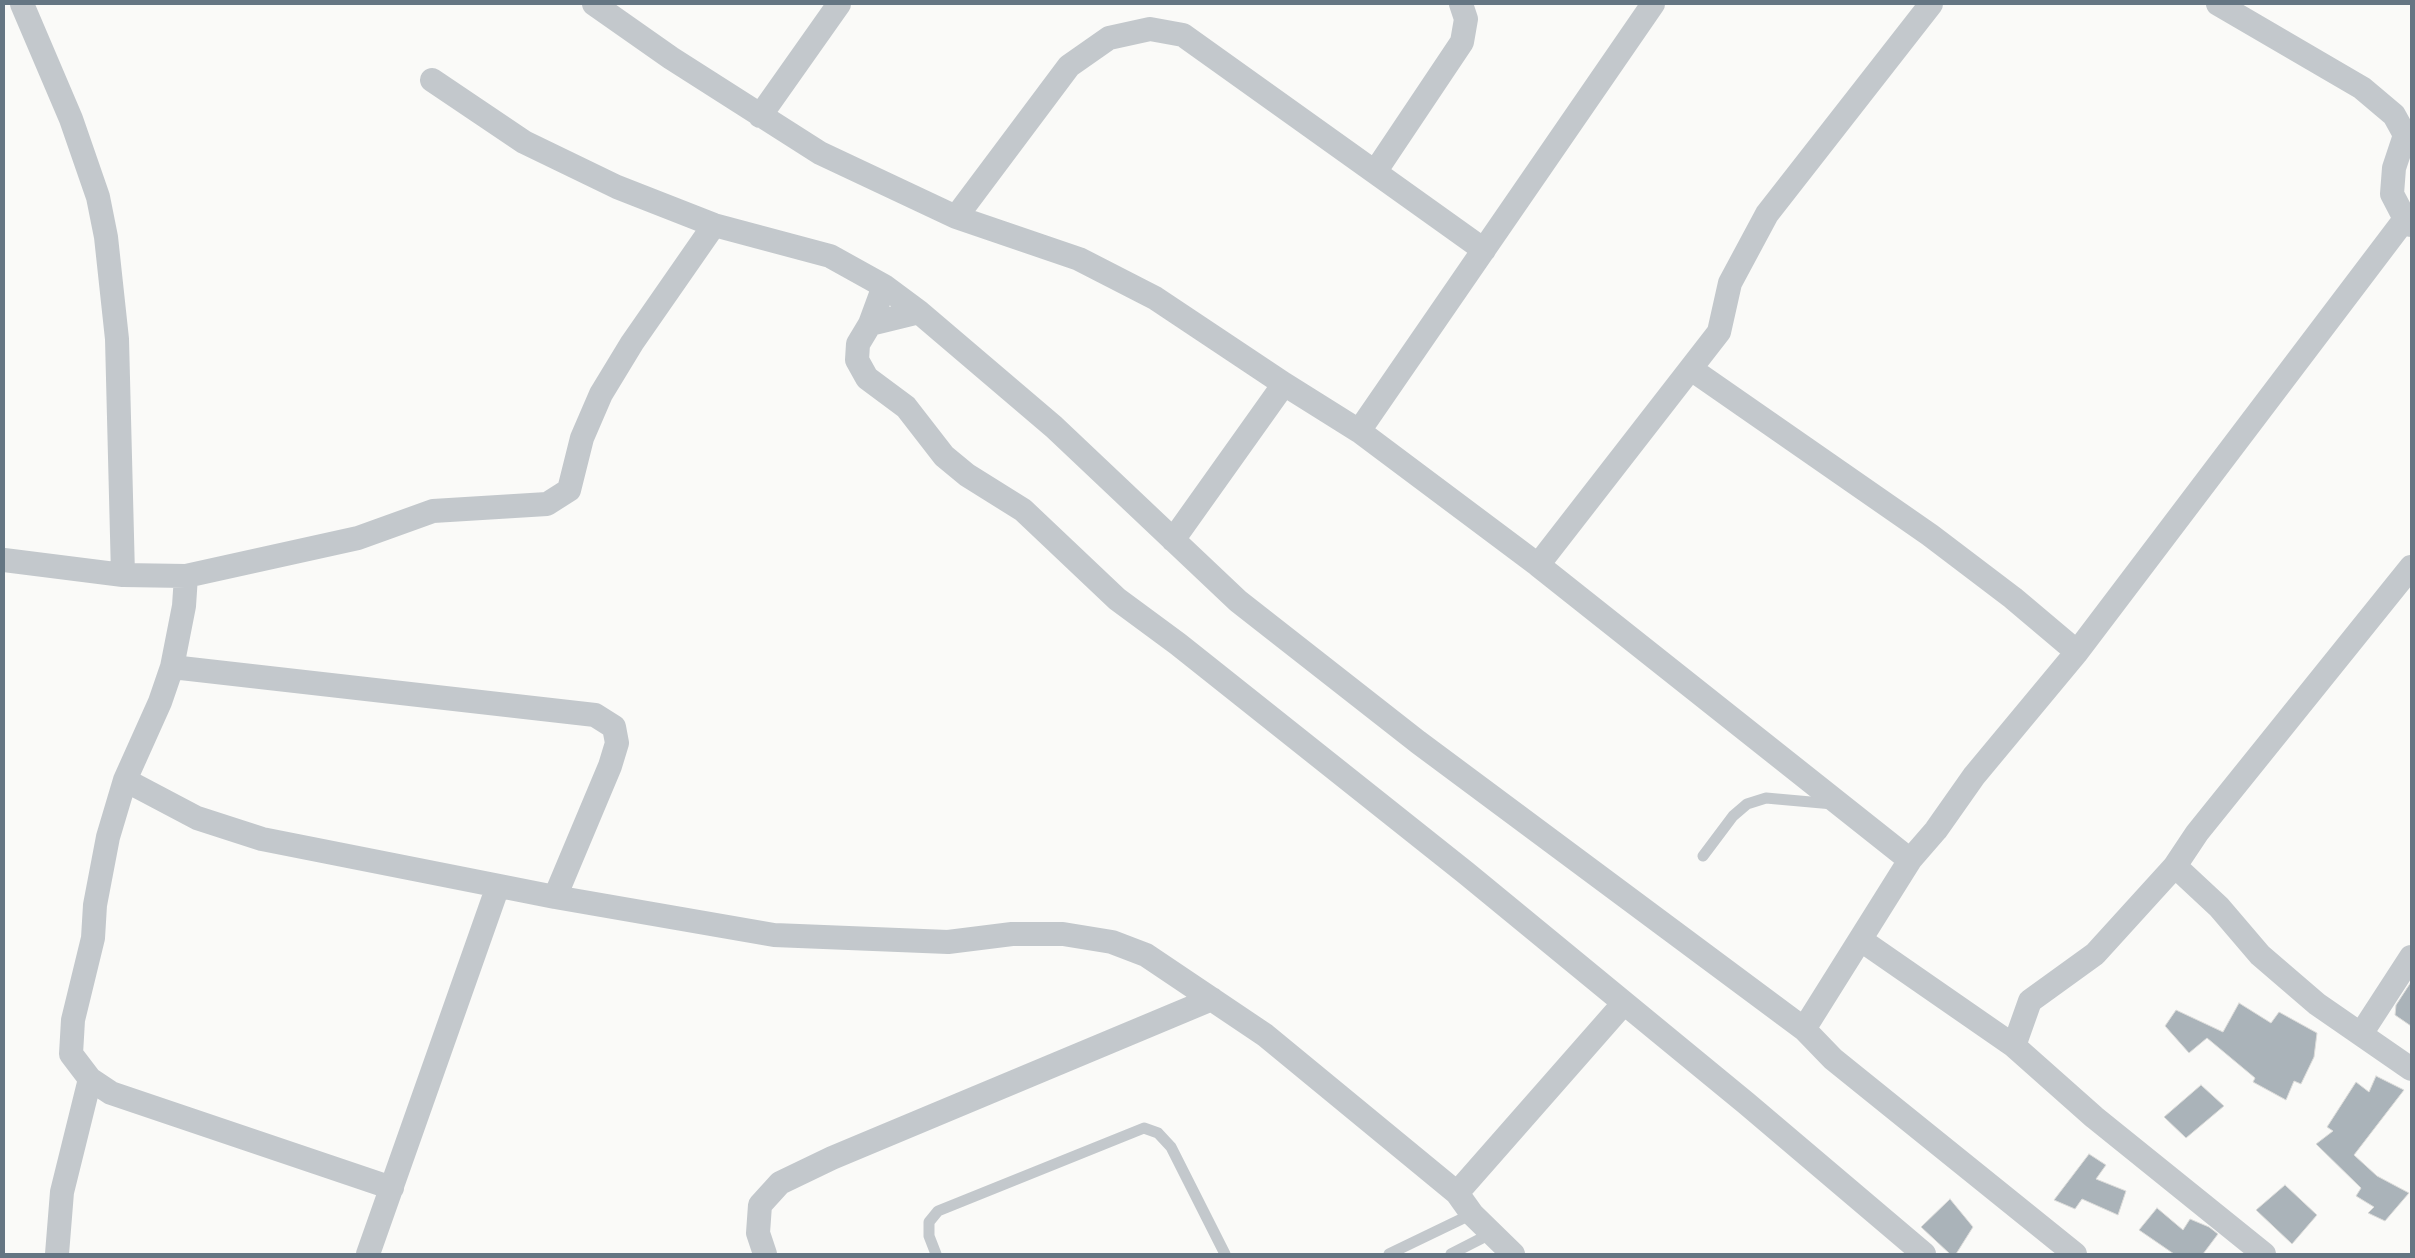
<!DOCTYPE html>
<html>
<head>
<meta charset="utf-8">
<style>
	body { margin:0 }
	#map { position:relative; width:2415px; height:1258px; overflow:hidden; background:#fafaf8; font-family:"Public Sans",sans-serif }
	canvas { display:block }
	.frame { position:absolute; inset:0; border:5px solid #657683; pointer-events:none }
</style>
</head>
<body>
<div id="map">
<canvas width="2415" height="1258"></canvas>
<div class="frame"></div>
</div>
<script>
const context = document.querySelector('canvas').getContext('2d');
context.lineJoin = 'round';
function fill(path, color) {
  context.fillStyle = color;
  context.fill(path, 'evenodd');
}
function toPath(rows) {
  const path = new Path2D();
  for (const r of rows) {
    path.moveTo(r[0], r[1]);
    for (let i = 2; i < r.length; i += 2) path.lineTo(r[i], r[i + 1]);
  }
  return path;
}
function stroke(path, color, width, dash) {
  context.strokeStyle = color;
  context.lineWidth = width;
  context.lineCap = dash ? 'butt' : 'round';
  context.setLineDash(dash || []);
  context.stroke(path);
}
const building = toPath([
	[2411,982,2411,1026,2395,1015,2396,1005,2411,982],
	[2239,1003,2271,1023,2279,1012,2317,1033,2314,1057,2301,1084,2294,1081,2286,1100,2253,1082,2255,1078,2207,1038,2189,1053,2165,1026,2176,1010,2223,1032,2239,1003],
	[2376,1076,2404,1090,2354,1155,2377,1176,2409,1193,2385,1221,2368,1213,2374,1207,2356,1196,2361,1188,2316,1144,2333,1131,2327,1127,2356,1082,2369,1092,2376,1076],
	[2201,1085,2224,1106,2186,1138,2164,1117,2201,1085],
	[2089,1154,2106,1165,2096,1179,2126,1191,2118,1215,2082,1199,2075,1209,2054,1200,2089,1154],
	[2285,1185,2317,1215,2292,1244,2256,1210,2285,1185],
	[1950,1199,1973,1227,1956,1254,1950,1254,1921,1227,1950,1199],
	[2157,1208,2183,1230,2190,1219,2209,1227,2218,1234,2203,1254,2174,1254,2139,1230,2157,1208]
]);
fill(building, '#aab3b9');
stroke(building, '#dcdcda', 1);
stroke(toPath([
	[1703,856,1733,816,1747,804,1766,798,1833,804],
	[936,1254,929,1236,929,1222,938,1211,1144,1128,1158,1133,1171,1147,1225,1254],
	[1389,1254,1472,1214],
	[1451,1254,1492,1233]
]), '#c3c8cc', 11);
stroke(toPath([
	[22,4,71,119,98,197,106,237,117,339,123,575],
	[594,4,671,58,820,153,956,217,1079,259,1155,298,1284,384,1359,431,1538,565,1910,860],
	[2218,4,2362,88,2394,115,2405,135,2394,168,2392,194,2405,219,2411,225],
	[432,80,524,142,617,187,714,225,830,256,884,286,919,312,1054,427,1238,601,1418,742,1804,1029,1833,1059,2075,1254],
	[760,116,839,4],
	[1375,172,1462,42,1466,19,1461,4],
	[956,217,1069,66,1109,38,1150,29,1183,35,1484,250],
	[884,286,870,324,858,344,857,360,867,378,906,407,944,456,967,475,1023,510,1117,599,1178,644,1466,873,1746,1103,1924,1254],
	[870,324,919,312],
	[1691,369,1930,535,2013,598,2077,652],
	[1359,431,1653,4],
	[1173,540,1284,384],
	[4,560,123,575,186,576,358,538,433,511,547,504,569,490,582,438,601,394,632,343,714,225],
	[1538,565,1719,332,1730,283,1767,214,1931,4],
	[2411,567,2197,833,2175,866,2219,907,2260,955,2317,1004,2411,1069],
	[186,576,184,606,172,667,160,702,125,780,108,837,95,905,93,938,73,1020,71,1054,90,1079,111,1093,392,1188],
	[172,667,595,715,614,727,617,743,610,766,555,897],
	[125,780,197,818,262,839,555,897,774,935,948,942,1012,934,1063,934,1112,942,1146,955,1265,1035,1457,1193,1472,1214,1513,1254],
	[2175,866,2095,954,2030,1001,2014,1046,2094,1117,2264,1254],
	[1861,940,2014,1046],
	[1804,1029,1910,860,1936,830,1974,776,2077,652,2405,219],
	[2361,1034,2411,957],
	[1457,1193,1624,1003],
	[57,1254,62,1192,90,1079],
	[368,1254,498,886],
	[765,1254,758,1233,760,1205,780,1183,832,1158,1212,999]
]), '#c3c8cc', 24);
</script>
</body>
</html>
